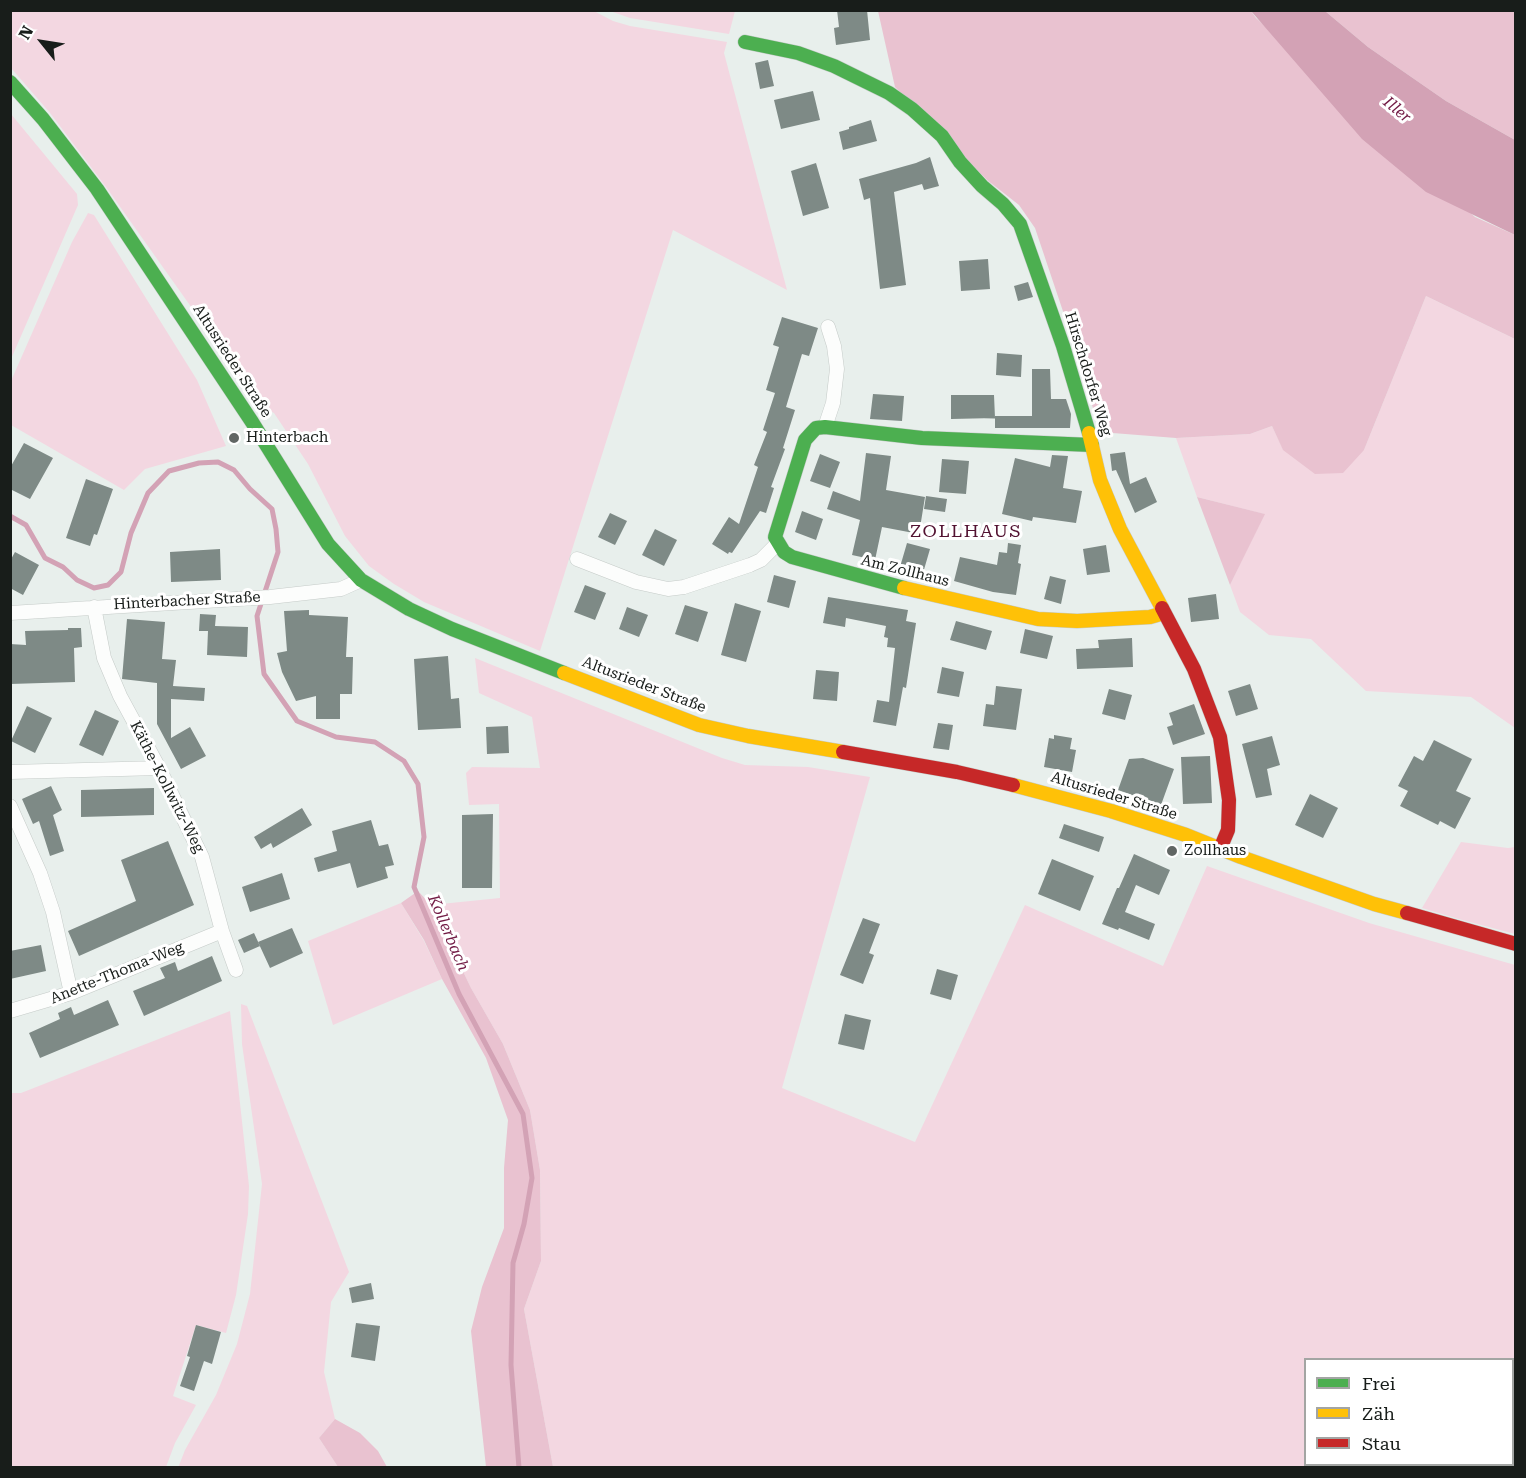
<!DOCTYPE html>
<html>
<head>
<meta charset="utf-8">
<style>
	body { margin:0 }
	#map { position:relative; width:1526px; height:1478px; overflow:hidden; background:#e8efec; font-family:"Roboto Serif",serif }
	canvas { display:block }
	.frame { position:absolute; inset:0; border:12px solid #181d1a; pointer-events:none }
	.legend { position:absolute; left:1304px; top:1358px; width:210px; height:108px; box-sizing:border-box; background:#fff; border:2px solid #a3a5a3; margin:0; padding:8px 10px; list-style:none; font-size:18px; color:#181d1a }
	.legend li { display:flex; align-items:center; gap:12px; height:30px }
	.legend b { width:30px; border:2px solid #a3a5a3 }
	.north { position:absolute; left:12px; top:12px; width:60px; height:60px; -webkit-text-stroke:4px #fff; paint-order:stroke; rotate:300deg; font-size:16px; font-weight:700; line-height:24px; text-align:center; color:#181d1a }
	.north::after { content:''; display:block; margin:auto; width:21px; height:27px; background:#181d1a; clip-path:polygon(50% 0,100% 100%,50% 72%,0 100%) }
</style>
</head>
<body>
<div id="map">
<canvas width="1526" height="1478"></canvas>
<div class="frame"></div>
<ul class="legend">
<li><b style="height:8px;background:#4caf50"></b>Frei</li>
<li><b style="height:8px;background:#ffc107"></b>Zäh</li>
<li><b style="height:8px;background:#c62828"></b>Stau</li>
</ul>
<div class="north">N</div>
</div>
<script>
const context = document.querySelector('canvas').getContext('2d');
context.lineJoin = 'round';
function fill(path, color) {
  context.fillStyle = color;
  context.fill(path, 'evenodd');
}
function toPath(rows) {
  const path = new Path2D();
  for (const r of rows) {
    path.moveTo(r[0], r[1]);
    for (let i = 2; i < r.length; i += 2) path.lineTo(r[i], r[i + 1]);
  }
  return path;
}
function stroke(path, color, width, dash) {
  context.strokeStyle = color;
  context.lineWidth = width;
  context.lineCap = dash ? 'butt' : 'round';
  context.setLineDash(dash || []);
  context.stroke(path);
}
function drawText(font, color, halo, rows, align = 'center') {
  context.font = font + ' "Roboto Serif",serif';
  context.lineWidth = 6;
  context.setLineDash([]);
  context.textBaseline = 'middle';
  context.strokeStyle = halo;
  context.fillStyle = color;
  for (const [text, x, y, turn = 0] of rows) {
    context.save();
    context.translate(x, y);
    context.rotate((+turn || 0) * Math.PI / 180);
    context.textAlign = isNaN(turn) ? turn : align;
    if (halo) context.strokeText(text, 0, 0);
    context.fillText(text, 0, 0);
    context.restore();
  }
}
fill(toPath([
	[592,10,613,21,630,26,727,42,724,53,787,290,673,230,540,651,424,602,394,584,369,566,345,536,308,464,274,413,255,403,194,311,106,187,50,113,11,68,10,11],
	[610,11,735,11,729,34,630,18],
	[11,114,77,194,78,205,11,359],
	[88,213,94,215,197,380,226,446,145,469,124,490,11,425,11,381,72,242],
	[1426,296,1515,339,1515,728,1471,697,1366,691,1311,639,1269,635,1240,612,1230,585,1264,514,1197,497,1176,438,1250,434,1272,426,1283,449,1364,450],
	[475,658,722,758,745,765,808,767,870,777,782,1088,915,1142,1025,905,1163,966,1207,866,1369,923,1515,965,1515,1467,553,1467,524,1309,541,1261,540,1170,530,1110,503,1044,471,988,431,905,500,898,499,804,469,805,466,773,472,767,540,768,532,717,479,693],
	[1306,1360,1512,1360,1512,1464,1306,1464],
	[1461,842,1508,848,1515,847,1515,934,1455,918,1422,908],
	[401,903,424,941,442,979,333,1025,308,941],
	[241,1004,247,1006,349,1272,331,1302,324,1372,335,1419,319,1438,338,1467,178,1468,185,1450,216,1395,237,1344,250,1294,262,1184,242,1044],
	[230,1011,249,1186,248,1214,236,1295,226,1333,196,1325,173,1396,196,1405,175,1443,166,1467,11,1468,11,1093,21,1093]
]), '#f3d7e1');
fill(toPath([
	[878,11,1251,11,1256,18,1475,217,1515,235,1515,339,1426,296,1364,450,1343,473,1315,474,1283,450,1272,426,1250,434,1176,438,1100,432,1075,347,1035,228,1019,205,987,180,895,87],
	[1325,11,1515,11,1515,140,1446,101,1368,47],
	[1197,497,1265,514,1230,585],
	[418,891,431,905,471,988,503,1044,530,1110,540,1170,541,1261,524,1309,553,1467,486,1467,471,1331,482,1287,504,1228,504,1168,508,1120,486,1058,442,979,424,940,401,903],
	[335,1419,360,1433,378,1451,387,1467,338,1467,319,1438]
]), '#e9c2d0');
fill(toPath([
	[1251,11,1325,11,1368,47,1446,101,1515,140,1515,235,1426,192,1362,139]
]), '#d3a2b5');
stroke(toPath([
	[10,516,26,525,45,558,63,567,77,580,94,588,108,585,121,572,131,533,148,493,169,471,199,463,218,462,234,470,250,489,272,509,276,529,278,552,257,616,264,674,297,721,336,737,375,742,404,761,418,784,424,837,414,887,459,994,523,1114,532,1178,524,1224,513,1263,511,1365,519,1468]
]), '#d3a2b5', 5);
fill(toPath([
	[837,10,867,10,870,40,836,45,834,28,839,27],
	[768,60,774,86,760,89,755,63],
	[813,91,820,120,781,129,774,100],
	[871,120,877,141,843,150,839,132,849,129,849,127],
	[930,157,939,186,924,190,922,184,894,192,906,285,880,289,870,198,864,200,859,179,916,163],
	[816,163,829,208,803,216,791,171],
	[988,259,990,289,961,291,959,261],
	[1028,282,1033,297,1018,301,1014,286],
	[782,317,818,328,809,356,802,354,786,407,795,410,783,448,785,449,771,487,774,488,766,513,760,511,732,553,729,552,728,554,712,544,729,517,739,524,758,467,754,465,767,432,763,430,775,393,766,390,779,347,773,345],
	[997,353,1022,355,1021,377,996,375],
	[1032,369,1050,369,1051,399,1066,399,1071,414,1070,428,995,428,995,416,1032,416],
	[873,394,904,396,902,421,870,419],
	[951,395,994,395,995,418,951,419],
	[24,443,53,458,30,499,10,489,10,468],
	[1125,452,1130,484,1146,477,1157,502,1135,513,1116,470,1112,471,1110,454],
	[866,453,891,456,886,490,925,497,919,534,882,527,875,560,852,555,860,520,827,509,833,491,860,501],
	[820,454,840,462,830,488,810,481],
	[1052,455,1068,456,1063,488,1082,491,1076,523,1033,517,1032,521,1002,514,1015,458,1050,467],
	[942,459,969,461,966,494,939,492],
	[86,479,113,489,97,535,94,534,90,546,66,538],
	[926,496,947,499,945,512,924,509],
	[802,511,823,519,816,540,795,532],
	[610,513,627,521,615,545,598,537],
	[655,529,677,540,664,566,642,555],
	[907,543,930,549,923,573,900,567],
	[1008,543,1021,545,1018,563,1021,564,1016,595,993,592,954,581,960,557,997,565,999,552,1007,553],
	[1106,545,1110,572,1087,575,1083,549],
	[220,549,221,580,171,582,170,552],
	[15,552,39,565,23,595,10,588,10,561],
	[774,575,796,581,789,608,767,602],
	[1050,576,1066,580,1061,604,1044,599],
	[585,585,606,593,595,620,574,612],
	[1216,594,1219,619,1191,622,1188,598],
	[828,597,908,610,906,621,916,623,906,688,903,687,896,726,873,722,877,700,889,702,895,648,887,647,888,638,884,637,886,626,846,618,845,627,823,623],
	[735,603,761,611,746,662,721,655],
	[685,605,708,612,698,642,675,634],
	[627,607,648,615,639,637,619,629],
	[309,610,309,615,348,617,346,657,353,657,352,694,340,694,340,719,316,719,316,696,296,701,282,672,277,653,287,651,284,611],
	[200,614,216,615,215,626,248,627,247,657,207,655,208,631,199,631],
	[127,619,165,622,162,659,176,660,173,686,205,688,204,701,171,699,171,738,190,727,206,756,181,769,157,724,157,683,122,679],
	[956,621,992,631,986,650,950,640],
	[68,628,81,628,82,647,74,648,75,682,10,684,10,644,26,645,25,631,68,630],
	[1025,629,1053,636,1047,659,1020,653],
	[1132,638,1133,667,1077,669,1076,649,1099,648,1098,640],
	[448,656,451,699,459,698,461,728,418,730,414,659],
	[942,667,964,672,959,697,937,693],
	[816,670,839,672,837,701,813,699],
	[1250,684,1258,709,1236,716,1228,691],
	[996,686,1022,689,1016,730,983,726,986,704,994,705],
	[1109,689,1132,695,1125,720,1102,714],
	[1194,704,1205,734,1173,745,1167,727,1173,725,1169,713],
	[27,706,52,718,35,753,11,741],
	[95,710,119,721,103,756,79,745],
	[938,723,953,725,949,750,933,748],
	[508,726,509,753,487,754,486,727],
	[1054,735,1072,738,1070,749,1076,750,1072,772,1044,767,1049,738,1054,739],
	[1272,736,1280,765,1267,769,1272,795,1256,798,1242,744],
	[1434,740,1472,759,1456,791,1471,798,1455,829,1440,821,1438,825,1400,806,1408,791,1398,786,1414,756,1423,761],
	[1210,756,1212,803,1183,804,1181,757],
	[1143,758,1174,769,1161,805,1118,790,1129,759],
	[51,786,62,810,53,815,64,851,50,856,39,821,33,824,22,799],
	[154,788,154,815,81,817,81,790],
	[1310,794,1338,808,1323,838,1295,825],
	[302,808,312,825,273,848,271,843,261,849,254,837],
	[493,814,492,888,462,888,462,815],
	[371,820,379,846,388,844,394,865,385,867,388,878,357,888,350,863,318,872,314,858,337,851,332,831],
	[1064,824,1104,837,1099,852,1059,838],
	[168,841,194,905,79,956,68,931,136,901,121,860],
	[1134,854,1170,870,1159,895,1136,885,1125,912,1155,924,1149,940,1119,928,1118,930,1102,924,1117,888,1119,888],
	[1052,859,1094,876,1080,911,1038,894],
	[282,873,290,899,250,912,242,887],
	[863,918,880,924,869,953,874,955,863,984,840,975],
	[292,928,303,953,270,968,258,942],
	[254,933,260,946,244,953,238,940],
	[41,945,46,971,10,979,10,951],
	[212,956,222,981,144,1016,133,991,165,978,160,968,175,962,178,971],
	[937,969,958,975,951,1000,930,994],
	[108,1000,119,1025,40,1058,29,1033,60,1019,58,1013,71,1007,74,1015],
	[845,1014,871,1020,864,1050,838,1044],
	[371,1283,374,1299,352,1303,349,1288],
	[356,1323,380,1326,375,1361,351,1357],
	[196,1325,221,1332,212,1364,204,1361,194,1391,180,1386,190,1357,187,1356]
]), '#7e8a86');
const street = toPath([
	[825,427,833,403,837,369,834,346,828,327],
	[577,559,636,582,668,589,684,587,750,565,761,560,778,543],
	[94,607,104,658,120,696,159,768,202,857,222,931,236,970],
	[10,613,270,597,341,589,361,580],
	[10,772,159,768],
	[10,806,40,873,53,912,71,993],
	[10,1011,71,993,222,931]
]);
const fast = toPath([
	[745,42,798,53,834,66,889,93,912,109,942,136,960,162,982,186,1003,204,1020,224,1063,346,1089,433],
	[10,82,43,119,97,189,252,422,328,544,361,580,409,609,452,629,564,673],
	[904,588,792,557,784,552,775,537,805,440,816,428,825,427,922,438,1092,445]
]);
const slow = toPath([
	[1089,433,1100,480,1120,529,1162,608],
	[904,588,1038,619,1077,621,1150,617,1164,613],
	[564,673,699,725,748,736,843,752],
	[1013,785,1111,811,1186,835,1241,857,1374,904,1407,913]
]);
const jam = toPath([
	[1162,608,1194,669,1220,737,1229,800,1228,830,1220,849],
	[843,752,957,772,1013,785],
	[1407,913,1516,944]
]);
stroke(street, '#c5cbc8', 15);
stroke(fast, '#c5cbc8', 15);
stroke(slow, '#c5cbc8', 15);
stroke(jam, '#c5cbc8', 15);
stroke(street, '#fcfdfc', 14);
stroke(fast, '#4caf50', 14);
stroke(slow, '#ffc107', 14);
stroke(jam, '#c62828', 14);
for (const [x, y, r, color] of [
	[234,438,6,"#616664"],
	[1172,851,6,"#616664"]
]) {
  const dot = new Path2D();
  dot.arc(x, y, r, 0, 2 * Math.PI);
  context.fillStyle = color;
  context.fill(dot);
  stroke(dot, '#fff', 2);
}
drawText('15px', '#181d1a', '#fff', [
	["Altusrieder Straße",232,361,57],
	["Hirschdorfer Weg",1088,374,73],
	["Am Zollhaus",905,571,14],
	["Hinterbacher Straße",187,601,-3],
	["Altusrieder Straße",644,685,21],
	["Käthe-Kollwitz-Weg",167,787,63],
	["Altusrieder Straße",1114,796,17],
	["Anette-Thoma-Weg",117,973,-22]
]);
drawText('15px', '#181d1a', '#fff', [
	["Hinterbach",246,438],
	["Zollhaus",1184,851]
], 'left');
drawText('italic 16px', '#721b45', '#fff', [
	["Iller",1397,110,40],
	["Kollerbach",448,933,67]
]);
context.letterSpacing = '1.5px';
drawText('18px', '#521231', '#fff', [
	["ZOLLHAUS",966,532]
]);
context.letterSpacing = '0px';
</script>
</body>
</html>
